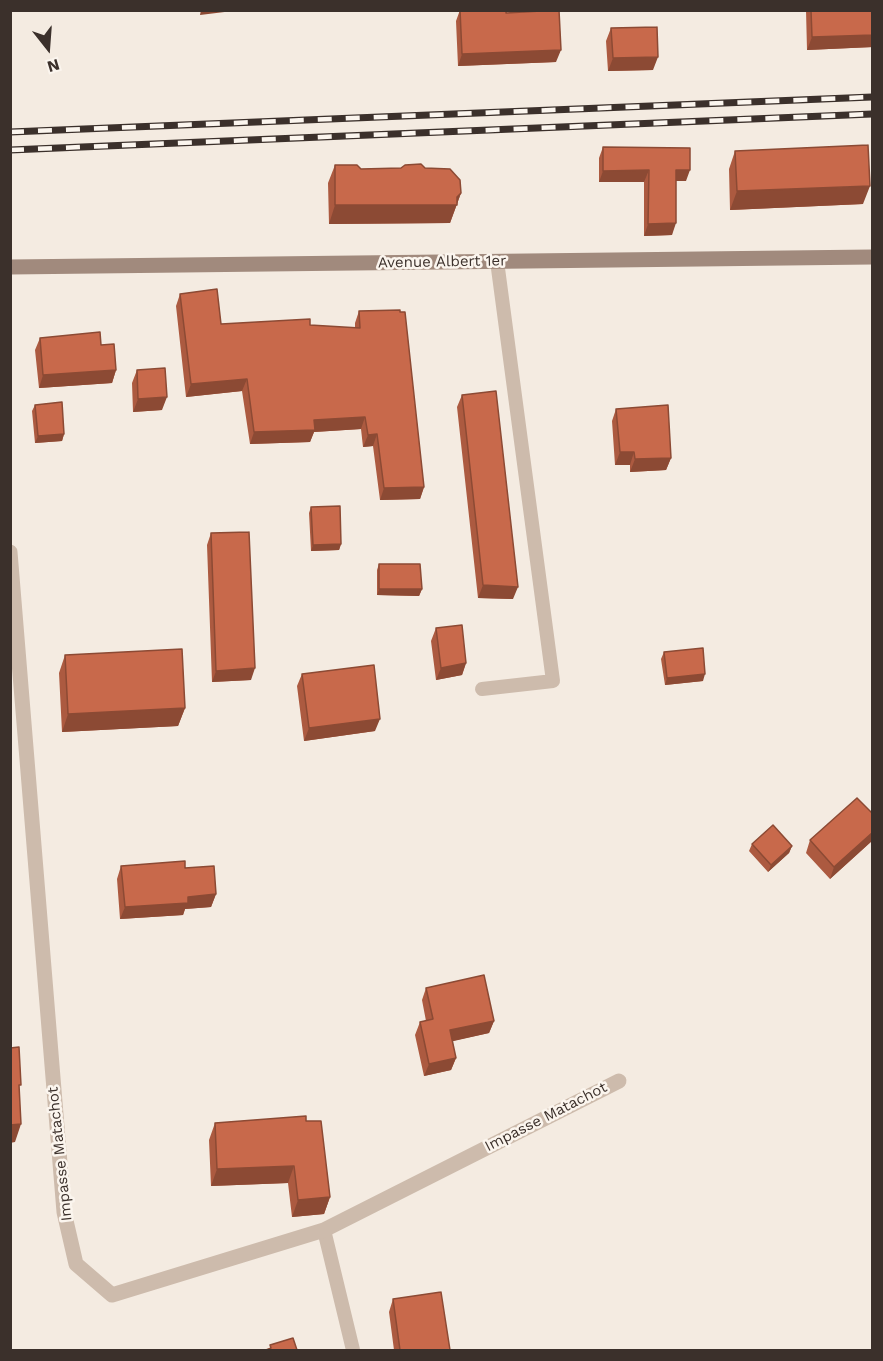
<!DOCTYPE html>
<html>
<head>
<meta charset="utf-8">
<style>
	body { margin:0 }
	#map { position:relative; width:883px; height:1361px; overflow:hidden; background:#f4ebe1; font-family:"Work Sans",sans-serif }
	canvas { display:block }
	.frame { position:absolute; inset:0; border:12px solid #3b302b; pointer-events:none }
	.north { position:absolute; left:18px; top:18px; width:60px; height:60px; -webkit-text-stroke:4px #fbf5ee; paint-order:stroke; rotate:163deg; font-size:16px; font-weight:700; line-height:24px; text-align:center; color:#3b302b }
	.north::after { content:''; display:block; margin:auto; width:21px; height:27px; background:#3b302b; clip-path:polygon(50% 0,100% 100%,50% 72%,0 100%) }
</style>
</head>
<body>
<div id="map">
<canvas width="883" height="1361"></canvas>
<div class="frame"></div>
<div class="north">N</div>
</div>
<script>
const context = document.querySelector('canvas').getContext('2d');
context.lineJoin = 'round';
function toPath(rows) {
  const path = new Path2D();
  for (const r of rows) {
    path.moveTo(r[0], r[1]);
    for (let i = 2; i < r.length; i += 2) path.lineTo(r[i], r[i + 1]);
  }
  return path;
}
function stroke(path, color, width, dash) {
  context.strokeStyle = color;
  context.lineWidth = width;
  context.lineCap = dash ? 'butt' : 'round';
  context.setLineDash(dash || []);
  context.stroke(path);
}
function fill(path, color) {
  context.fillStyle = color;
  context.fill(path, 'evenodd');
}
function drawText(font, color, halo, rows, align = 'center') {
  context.font = font + ' "Work Sans",sans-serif';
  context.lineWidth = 5;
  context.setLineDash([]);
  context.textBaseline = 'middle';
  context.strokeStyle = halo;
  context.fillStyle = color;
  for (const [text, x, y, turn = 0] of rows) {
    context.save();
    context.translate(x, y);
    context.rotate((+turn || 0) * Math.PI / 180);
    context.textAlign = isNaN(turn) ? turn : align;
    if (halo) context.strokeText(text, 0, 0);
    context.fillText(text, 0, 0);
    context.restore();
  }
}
stroke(toPath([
	[482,689,553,681,497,261],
	[324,1230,353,1350]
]), '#cdbbac', 14);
stroke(toPath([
	[10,552,64,1212,76,1264,112,1295,324,1230,619,1081]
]), '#cdbbac', 15);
stroke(toPath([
	[10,267,872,257]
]), '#a18a7d', 15);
const rail = toPath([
	[10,132,872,97],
	[10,150,872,114]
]);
stroke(rail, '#3b302b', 7);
stroke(rail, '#fbf5ee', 4.5, [14]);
fill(toPath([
	[460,10,506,10,506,13,556,62,458,66,456,21],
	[806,10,873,10,873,47,807,50],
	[611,28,653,70,608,71,606,41],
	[603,147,686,181,676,181,672,235,644,236,644,182,599,182,599,158],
	[735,151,863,204,730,210,729,169],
	[335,165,361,169,425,168,461,193,450,223,329,224,328,183],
	[180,294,221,324,310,325,355,328,355,323,359,311,424,487,420,499,380,500,373,446,363,447,361,429,314,432,310,442,250,444,242,391,186,397,176,306],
	[40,338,101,345,116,370,112,383,39,388,35,350],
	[137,370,162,410,133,412,132,383],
	[462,395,513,599,478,598,457,407],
	[35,405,64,434,62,441,35,443,32,411],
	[616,409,671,458,666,470,630,472,630,465,615,465,612,421],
	[311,507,341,544,339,550,311,551,309,513],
	[211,533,251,680,212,682,207,545],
	[379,564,422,589,419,596,377,595,377,570],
	[436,628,466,663,462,675,436,680,431,641],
	[664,652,703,681,665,685,661,659],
	[65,655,185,708,178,726,62,732,59,673],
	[302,674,375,731,304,741,297,686],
	[873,814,873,840,830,879,806,853,810,840],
	[752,844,792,846,789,853,768,872,749,851],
	[121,866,185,868,216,894,211,907,185,909,183,915,120,919,117,879],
	[426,988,494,1021,489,1033,452,1041,456,1058,451,1070,424,1076,415,1035,420,1022,426,1021,422,1000],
	[306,1121,330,1197,324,1214,292,1217,288,1183,211,1186,209,1140,215,1123],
	[393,1299,450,1350,394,1350,389,1312]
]), '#ac5a40');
fill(toPath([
	[201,10,241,10,200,15],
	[873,35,873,47,807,50,812,37],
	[561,50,556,62,458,66,462,54],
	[658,57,653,70,608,71,613,58],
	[649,170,644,182,599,182,603,171],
	[676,170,690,170,686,181,672,181],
	[870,186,863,204,730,210,737,191],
	[461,193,450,223,329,224,335,205,457,197],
	[676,223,672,235,644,236,648,224],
	[116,370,112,383,39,388,43,375],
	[247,379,242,391,186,397,191,384],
	[167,397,162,410,133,412,138,399],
	[365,417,361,429,314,432,310,442,250,444,254,432,314,420],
	[64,434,62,441,35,443,38,436],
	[377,434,373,446,363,447,368,435],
	[620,452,634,452,630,465,615,465],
	[671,458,666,470,630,472,635,459],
	[424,487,420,499,380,500,384,488],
	[341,544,339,550,311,551,313,545],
	[483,585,518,587,513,599,478,598],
	[379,589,422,589,419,596,377,595],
	[466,663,462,675,436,680,441,668],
	[255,668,251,680,212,682,216,671],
	[705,674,703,681,665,685,667,678],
	[185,708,178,726,62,732,68,714],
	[380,719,375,731,304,741,309,728],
	[873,832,873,840,830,879,834,867],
	[792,846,789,853,768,872,771,865],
	[216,894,211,907,185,909,183,915,120,919,125,907,188,897],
	[494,1021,489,1033,445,1043,450,1030],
	[456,1058,451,1070,424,1076,429,1064],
	[21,1124,15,1142,10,1143,10,1125],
	[294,1166,288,1183,211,1186,217,1169],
	[330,1197,324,1214,292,1217,298,1200]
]), '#8c4a34');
const building = toPath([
	[460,10,506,10,506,13,559,10,561,50,462,54,460,10],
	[811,10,873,10,873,35,812,37,811,10],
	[657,27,658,57,613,58,611,28,657,27],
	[868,145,870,186,737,191,735,151,868,145],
	[603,147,690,148,690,170,676,170,676,223,648,224,649,170,603,171,603,147],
	[421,164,425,168,450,169,460,180,461,193,457,197,457,205,335,205,335,165,357,165,361,169,401,168,405,165,421,164],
	[217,289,221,324,310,319,310,325,360,328,359,311,400,310,400,312,405,312,424,487,384,488,377,434,368,435,365,417,314,420,315,430,254,432,247,379,191,384,180,294,217,289],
	[100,332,101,345,114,344,116,370,43,375,40,338,100,332],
	[165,368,167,397,138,399,137,370,165,368],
	[496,391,518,587,483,585,462,395,496,391],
	[62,402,64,434,38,436,35,405,62,402],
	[668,405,671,458,635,459,634,452,620,452,616,409,668,405],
	[340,506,341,544,313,545,311,507,340,506],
	[249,532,255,668,216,671,211,533,249,532],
	[379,564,420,564,422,589,379,589,379,564],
	[462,625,466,663,441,668,436,628,462,625],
	[703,648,705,674,667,678,664,652,703,648],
	[182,649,185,708,68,714,65,655,182,649],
	[374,665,380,719,309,728,302,674,374,665],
	[857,798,873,814,873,832,834,867,810,840,857,798],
	[773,825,792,846,771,865,752,844,773,825],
	[185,861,185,868,214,866,216,894,188,897,188,903,125,907,121,866,185,861],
	[484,975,494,1021,450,1030,456,1058,429,1064,420,1022,433,1019,426,988,484,975],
	[19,1047,21,1085,19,1085,21,1124,10,1125,10,1048,19,1047],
	[306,1116,306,1121,321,1121,330,1197,298,1200,294,1166,217,1169,215,1123,306,1116],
	[441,1292,450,1350,400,1350,393,1299,441,1292],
	[293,1338,297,1350,266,1350,271,1348,270,1345,293,1338]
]);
fill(building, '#c8694b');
stroke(building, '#8c4a34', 1.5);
drawText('15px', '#3b302b', '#fbf5ee', [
	["Avenue Albert 1er",442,262,-1],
	["Impasse Matachot",546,1117,-27],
	["Impasse Matachot",60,1154,-96]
]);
</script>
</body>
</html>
